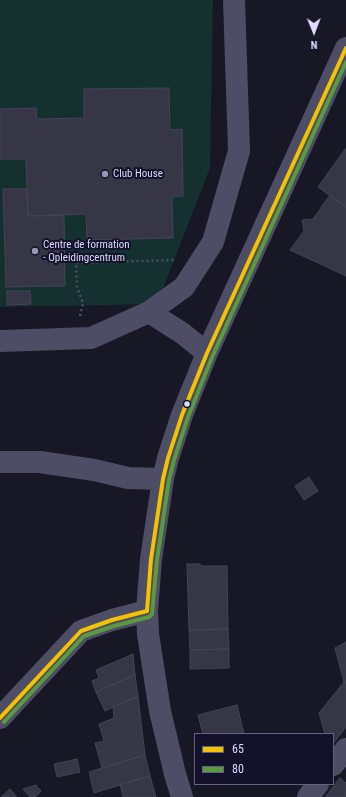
<!DOCTYPE html>
<html>
<head>
<meta charset="utf-8">
<style>
	body { margin:0 }
	#map { position:relative; width:346px; height:797px; overflow:hidden; background:#181725; font-family:"Roboto Condensed",sans-serif }
	canvas { display:block }
	.legend { position:absolute; left:194px; top:733px; width:140px; height:52px; box-sizing:border-box; background:#14112b; border:1px solid #646280; margin:0; padding:5px 7px; list-style:none; font-size:12px; color:#dddcff }
	.legend li { display:flex; align-items:center; gap:8px; height:20px }
	.legend b { width:20px; border:1px solid #646280 }
	.north { position:absolute; left:294px; top:12px; width:40px; height:40px; -webkit-text-stroke:3px #14112b; paint-order:stroke; rotate:179deg; font-size:11px; font-weight:700; line-height:16px; text-align:center; color:#dddcff }
	.north::after { content:''; display:block; margin:auto; width:14px; height:18px; background:#dddcff; clip-path:polygon(50% 0,100% 100%,50% 72%,0 100%) }
</style>
</head>
<body>
<div id="map">
<canvas width="346" height="797"></canvas>
<ul class="legend">
<li><b style="height:5px;background:#f3c300"></b>65</li>
<li><b style="height:5px;background:#5a9a41"></b>80</li>
</ul>
<div class="north">N</div>
</div>
<script>
const context = document.querySelector('canvas').getContext('2d');
context.lineJoin = 'round';
function fill(path, color) {
  context.fillStyle = color;
  context.fill(path, 'evenodd');
}
function toPath(rows) {
  const path = new Path2D();
  for (const r of rows) {
    path.moveTo(r[0], r[1]);
    for (let i = 2; i < r.length; i += 2) path.lineTo(r[i], r[i + 1]);
  }
  return path;
}
function stroke(path, color, width, dash) {
  context.strokeStyle = color;
  context.lineWidth = width;
  context.lineCap = dash ? 'butt' : 'round';
  context.setLineDash(dash || []);
  context.stroke(path);
}
function drawText(font, color, halo, rows, align = 'center') {
  context.font = font + ' "Roboto Condensed",sans-serif';
  context.lineWidth = 4;
  context.setLineDash([]);
  context.textBaseline = 'middle';
  context.strokeStyle = halo;
  context.fillStyle = color;
  for (const [text, x, y, turn = 0] of rows) {
    context.save();
    context.translate(x, y);
    context.rotate((+turn || 0) * Math.PI / 180);
    context.textAlign = isNaN(turn) ? turn : align;
    if (halo) context.strokeText(text, 0, 0);
    context.fillText(text, 0, 0);
    context.restore();
  }
}
fill(toPath([
	[0,0,213,0,210,168,157,304,0,307]
]), '#15312f');
const building = toPath([
	[169,88,170,130,182,129,183,196,172,197,173,238,87,240,86,214,28,216,26,159,0,159,0,109,36,108,37,119,84,118,84,89,169,88],
	[346,148,346,207,318,187,346,148],
	[3,189,27,189,28,216,64,215,65,286,6,287,3,189],
	[330,195,346,207,346,276,290,250,304,231,302,220,313,219,330,195],
	[7,291,30,291,31,304,7,305,7,291],
	[309,477,318,491,304,500,295,486,309,477],
	[187,564,200,564,201,566,227,566,228,629,189,630,187,564],
	[228,629,229,649,190,650,189,630,228,629],
	[346,642,346,683,344,682,335,648,346,642],
	[229,649,229,668,190,669,190,650,229,649],
	[133,654,135,675,96,692,92,681,99,678,96,670,133,654],
	[135,675,138,696,105,711,96,692,135,675],
	[344,682,346,683,346,727,333,744,333,734,325,734,319,713,344,682],
	[138,696,145,755,102,768,95,743,104,741,99,724,114,718,113,707,138,696],
	[237,705,244,734,203,734,198,715,237,705],
	[145,755,150,776,94,793,89,772,145,755],
	[77,759,80,772,57,777,54,764,77,759],
	[150,776,156,797,123,797,120,784,150,776],
	[340,778,346,783,346,797,325,797,340,778],
	[36,785,41,791,35,797,30,797,23,789,36,785],
	[10,789,17,797,1,797,10,789]
]);
fill(building, '#363646');
stroke(building, '#454258', 1);
stroke(toPath([
	[80,316,83,303,77,287,76,263,175,260]
]), '#465361', 2.5, [2, 3]);
stroke(toPath([
	[149,312,182,333,207,353],
	[0,341,91,338,149,312,184,287,213,242,239,151,234,0],
	[0,462,40,462,94,470,128,478,163,479],
	[0,718,81,631,112,620,147,611],
	[333,765,346,749],
	[182,797,175,774,160,711,148,634,147,611,151,559,163,479,168,458,182,415,207,353,346,48],
	[308,797,318,784]
]), '#4d4d65', 22);
stroke(toPath([
	[0,718,81,631,112,620,147,611,151,559,163,479,168,458,182,415,207,353,346,48]
]), '#f3c300', 4);
stroke(toPath([
	[4,722,84,636,114,626,149,617,152,614,157,560,169,480,174,460,188,417,213,355,346,62]
]), '#5a9a41', 4);
for (const [x, y, r, color] of [
	[105,174,4,"#9897b3"],
	[35,251,4,"#9897b3"],
	[187,404,3.5,"#dddcff"]
]) {
  const dot = new Path2D();
  dot.arc(x, y, r, 0, 2 * Math.PI);
  context.fillStyle = color;
  context.fill(dot);
  stroke(dot, '#14112b', 1.5);
}
drawText('11px', '#dddcff', '#14112b', [
	["Club House",113,174],
	["Centre de formation",43,245],
	["- Opleidingcentrum",43,258]
], 'left');
</script>
</body>
</html>
